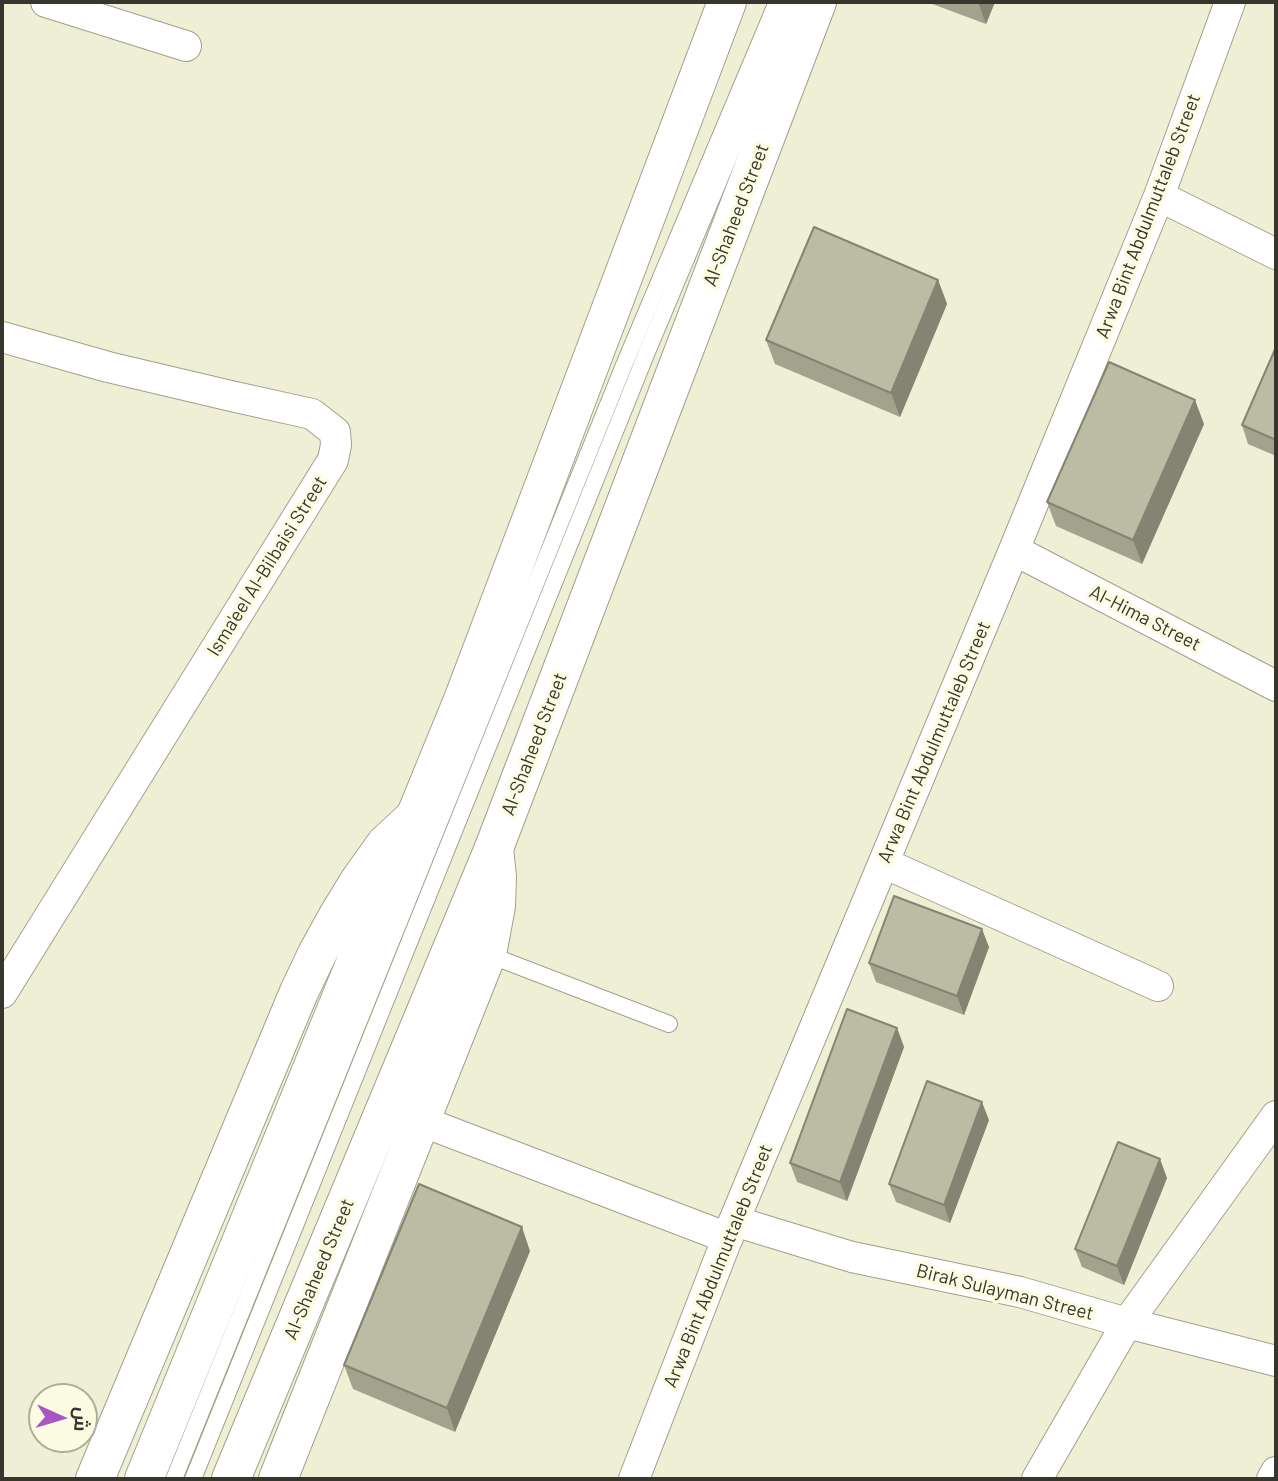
<!DOCTYPE html>
<html>
<head>
<meta charset="utf-8">
<style>
	body { margin:0 }
	#map { position:relative; width:1278px; height:1481px; overflow:hidden; background:#efefd5; font-family:Barlow,Cairo,sans-serif }
	canvas { display:block }
	.frame { position:absolute; inset:0; border:4px solid #36362d; pointer-events:none }
	.north { position:absolute; left:28px; top:1383px; width:70px; height:70px; box-sizing:border-box; background:#fcfce2; border:2px solid #adad9a; border-radius:50%; rotate:94deg; font-size:19px; font-weight:700; line-height:28px; text-align:center; color:#36362d }
	.north::after { content:''; display:block; margin:auto; width:24px; height:32px; background:#a955c4; clip-path:polygon(50% 0,100% 100%,50% 72%,0 100%) }
</style>
</head>
<body>
<div id="map">
<canvas width="1278" height="1481"></canvas>
<div class="frame"></div>
<div class="north">ش</div>
</div>
<script>
const context = document.querySelector('canvas').getContext('2d');
context.lineJoin = 'round';
function toPath(rows) {
  const path = new Path2D();
  for (const r of rows) {
    path.moveTo(r[0], r[1]);
    for (let i = 2; i < r.length; i += 2) path.lineTo(r[i], r[i + 1]);
  }
  return path;
}
function stroke(path, color, width, dash) {
  context.strokeStyle = color;
  context.lineWidth = width;
  context.lineCap = dash ? 'butt' : 'round';
  context.setLineDash(dash || []);
  context.stroke(path);
}
function fill(path, color) {
  context.fillStyle = color;
  context.fill(path, 'evenodd');
}
function drawText(font, color, halo, rows, align = 'center') {
  context.font = font + ' Barlow,sans-serif';
  context.lineWidth = 7;
  context.setLineDash([]);
  context.textBaseline = 'middle';
  context.strokeStyle = halo;
  context.fillStyle = color;
  for (const [text, x, y, turn = 0] of rows) {
    context.save();
    context.translate(x, y);
    context.rotate((+turn || 0) * Math.PI / 180);
    context.textAlign = isNaN(turn) ? turn : align;
    if (halo) context.strokeText(text, 0, 0);
    context.fillText(text, 0, 0);
    context.restore();
  }
}
const lane = toPath([
	[487,954,669,1024],
	[174,1479,624,365,777,2],
	[193,1479,647,352,794,2]
]);
const street = toPath([
	[46,2,186,46],
	[1159,196,1276,254],
	[2,337,108,367,231,396,312,414,335,432,336,445,333,460,2,993],
	[1014,550,1276,686],
	[884,863,1158,986],
	[421,1121,728,1238],
	[734,1221,852,1257,1020,1292,1127,1323,1276,1361],
	[634,1479,734,1221,1014,550,1159,196,1230,2],
	[1037,1479,1127,1323,1276,1116],
	[1272,1479,1276,1472]
]);
const secondary = toPath([
	[95,1479,299,992,317,954,338,916,360,880,385,845,416,816],
	[278,1479,487,954,496,906,497,877,494,848]
]);
const highway = toPath([
	[144,1479,463,700,727,2],
	[231,1479,494,848,817,2]
]);
stroke(lane, '#a1a189', 18);
stroke(street, '#a1a189', 32);
stroke(secondary, '#a1a189', 40);
stroke(highway, '#a1a189', 40);
stroke(lane, '#fff', 16);
stroke(street, '#fff', 30);
stroke(secondary, '#fff', 38);
stroke(highway, '#fff', 38);
fill(toPath([
	[927,2,995,2,986,24],
	[938,280,947,304,900,417,775,364,766,340],
	[1276,347,1276,456,1248,444,1242,425],
	[1204,424,1142,564,1056,526,1047,502],
	[989,947,964,1015,876,982,869,963],
	[897,1028,904,1047,847,1201,797,1182,790,1163],
	[989,1120,950,1223,896,1202,889,1184],
	[1167,1178,1124,1285,1082,1267,1075,1249],
	[530,1251,455,1432,353,1389,344,1365]
]), '#a2a28d');
fill(toPath([
	[978,2,995,2,986,24],
	[938,280,947,304,900,417,891,393],
	[1195,400,1204,424,1142,564,1133,540],
	[982,929,989,947,964,1015,957,996],
	[897,1028,904,1047,847,1201,840,1182],
	[982,1102,989,1120,950,1223,944,1205],
	[1160,1159,1167,1178,1124,1285,1117,1266],
	[522,1227,530,1251,455,1432,447,1408]
]), '#848473');
const building = toPath([
	[814,227,938,280,891,393,766,340,814,227],
	[1276,347,1276,440,1242,425,1276,347],
	[1109,362,1195,400,1133,540,1047,502,1109,362],
	[894,896,982,929,957,996,869,963,894,896],
	[847,1009,897,1028,840,1182,790,1163,847,1009],
	[927,1081,982,1102,944,1205,889,1184,927,1081],
	[1118,1142,1160,1159,1117,1266,1075,1249,1118,1142],
	[419,1184,522,1227,447,1408,344,1365,419,1184]
]);
fill(building, '#bcbca4');
stroke(building, '#848473', 2);
drawText('19px', '#36362d', '#fcfce2', [
	["Al-Shaheed Street",736,215,-69],
	["Arwa Bint Abdulmuttaleb Street",1148,216,-69],
	["Isma'eel Al-Bilbaisi Street",267,566,-58],
	["Al-Hima Street",1145,618,27],
	["Arwa Bint Abdulmuttaleb Street",934,742,-67],
	["Al-Shaheed Street",534,744,-69],
	["Arwa Bint Abdulmuttaleb Street",718,1266,-68],
	["Al-Shaheed Street",319,1269,-67],
	["Birak Sulayman Street",1005,1292,14]
]);
</script>
</body>
</html>
